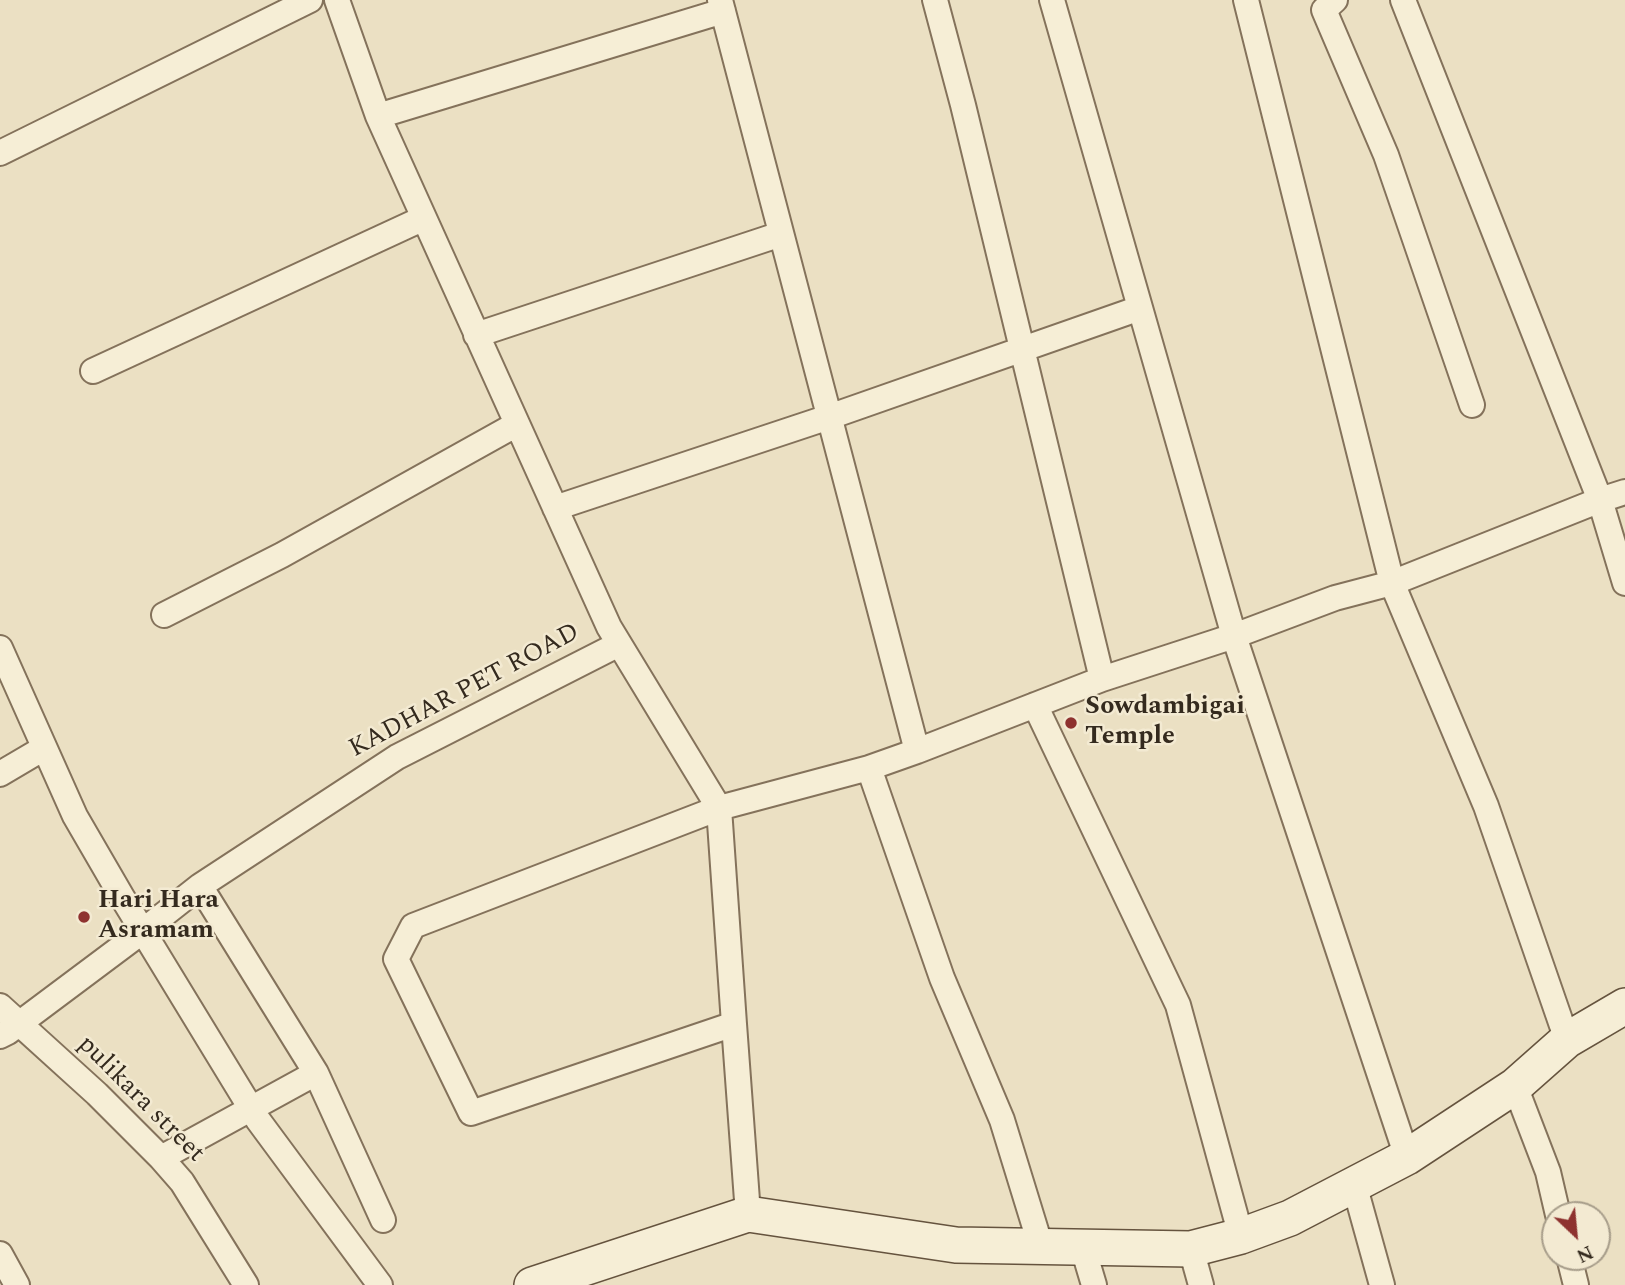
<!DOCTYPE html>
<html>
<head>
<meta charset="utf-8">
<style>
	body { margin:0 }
	#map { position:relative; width:1625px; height:1285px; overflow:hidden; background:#ebe0c3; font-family:Spectral,serif }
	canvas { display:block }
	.north { position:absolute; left:1541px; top:1201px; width:70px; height:70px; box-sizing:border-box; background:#f3ead2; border:2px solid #a79d8a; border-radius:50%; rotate:154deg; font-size:19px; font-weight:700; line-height:28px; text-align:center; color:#342a1e }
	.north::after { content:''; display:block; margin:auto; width:24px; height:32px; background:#8e322f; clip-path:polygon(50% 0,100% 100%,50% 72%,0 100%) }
</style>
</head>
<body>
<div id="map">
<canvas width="1625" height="1285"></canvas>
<div class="north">N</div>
</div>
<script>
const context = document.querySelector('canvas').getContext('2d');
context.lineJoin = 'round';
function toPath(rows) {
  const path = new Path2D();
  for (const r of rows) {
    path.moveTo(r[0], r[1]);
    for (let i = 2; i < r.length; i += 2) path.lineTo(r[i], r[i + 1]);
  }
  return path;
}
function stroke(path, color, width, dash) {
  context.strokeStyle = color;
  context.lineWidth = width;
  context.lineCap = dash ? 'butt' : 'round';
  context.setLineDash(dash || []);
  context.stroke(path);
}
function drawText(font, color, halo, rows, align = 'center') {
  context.font = font + ' Spectral,serif';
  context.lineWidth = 5;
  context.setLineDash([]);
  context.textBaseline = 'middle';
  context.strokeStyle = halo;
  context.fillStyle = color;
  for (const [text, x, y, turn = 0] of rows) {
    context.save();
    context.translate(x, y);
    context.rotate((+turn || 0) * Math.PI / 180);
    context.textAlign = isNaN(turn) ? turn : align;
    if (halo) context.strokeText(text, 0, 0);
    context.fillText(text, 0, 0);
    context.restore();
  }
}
const street = toPath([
	[337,0,378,116,609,627,719,808,869,768,917,751,1102,679,1234,636,1335,598,1392,583,1600,500,1625,492],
	[720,0,917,751],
	[935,0,963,105,1102,679],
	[1052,0,1234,636,1407,1157],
	[1246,0,1392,583,1486,806,1567,1040],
	[1335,0,1324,10,1386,155,1472,405],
	[1403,0,1600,500,1625,583],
	[378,116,723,11],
	[0,153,310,0],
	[476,335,781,234],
	[93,371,424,218],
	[555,508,829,417,1140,308],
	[164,615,282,555,517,424],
	[0,648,75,816,122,897,258,1120,380,1285],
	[1035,705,1178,1005,1241,1236],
	[869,768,942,978,1002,1120,1041,1247],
	[0,774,44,748],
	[200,886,397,757,619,644],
	[0,1006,97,1094,161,1158,182,1182,246,1285],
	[734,1024,471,1113,396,959,413,926,719,808,734,1024,748,1214],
	[0,1036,8,1032,143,931,200,886,316,1073,161,1158],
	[316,1073,383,1220],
	[1515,1086,1548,1172,1558,1215],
	[1354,1184,1382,1285],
	[1083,1248,1094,1285],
	[1191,1249,1201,1285],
	[0,1254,17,1285],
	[1569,1257,1576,1285]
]);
const secondary = toPath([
	[532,1285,748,1214,956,1245,1191,1249,1241,1236,1290,1218,1407,1157,1515,1086,1567,1040,1625,1006]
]);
stroke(street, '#84725b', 28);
stroke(secondary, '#65533e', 38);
stroke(street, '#f6eed6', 24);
stroke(secondary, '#f6eed6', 35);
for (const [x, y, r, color] of [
	[1071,723,7,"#8e322f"],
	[84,917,7,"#8e322f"]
]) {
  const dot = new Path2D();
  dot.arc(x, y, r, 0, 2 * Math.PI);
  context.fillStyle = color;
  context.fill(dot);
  stroke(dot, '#f3ead2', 2.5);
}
drawText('26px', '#342a1e', '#f3ead2', [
	["KADHAR PET ROAD",465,692,-28],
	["pulikara street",140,1100,45]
]);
drawText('bold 26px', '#342a1e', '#f3ead2', [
	["Sowdambigai",1085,708],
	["Temple",1085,738],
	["Hari Hara",98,902],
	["Asramam",98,932]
], 'left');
</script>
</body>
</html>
